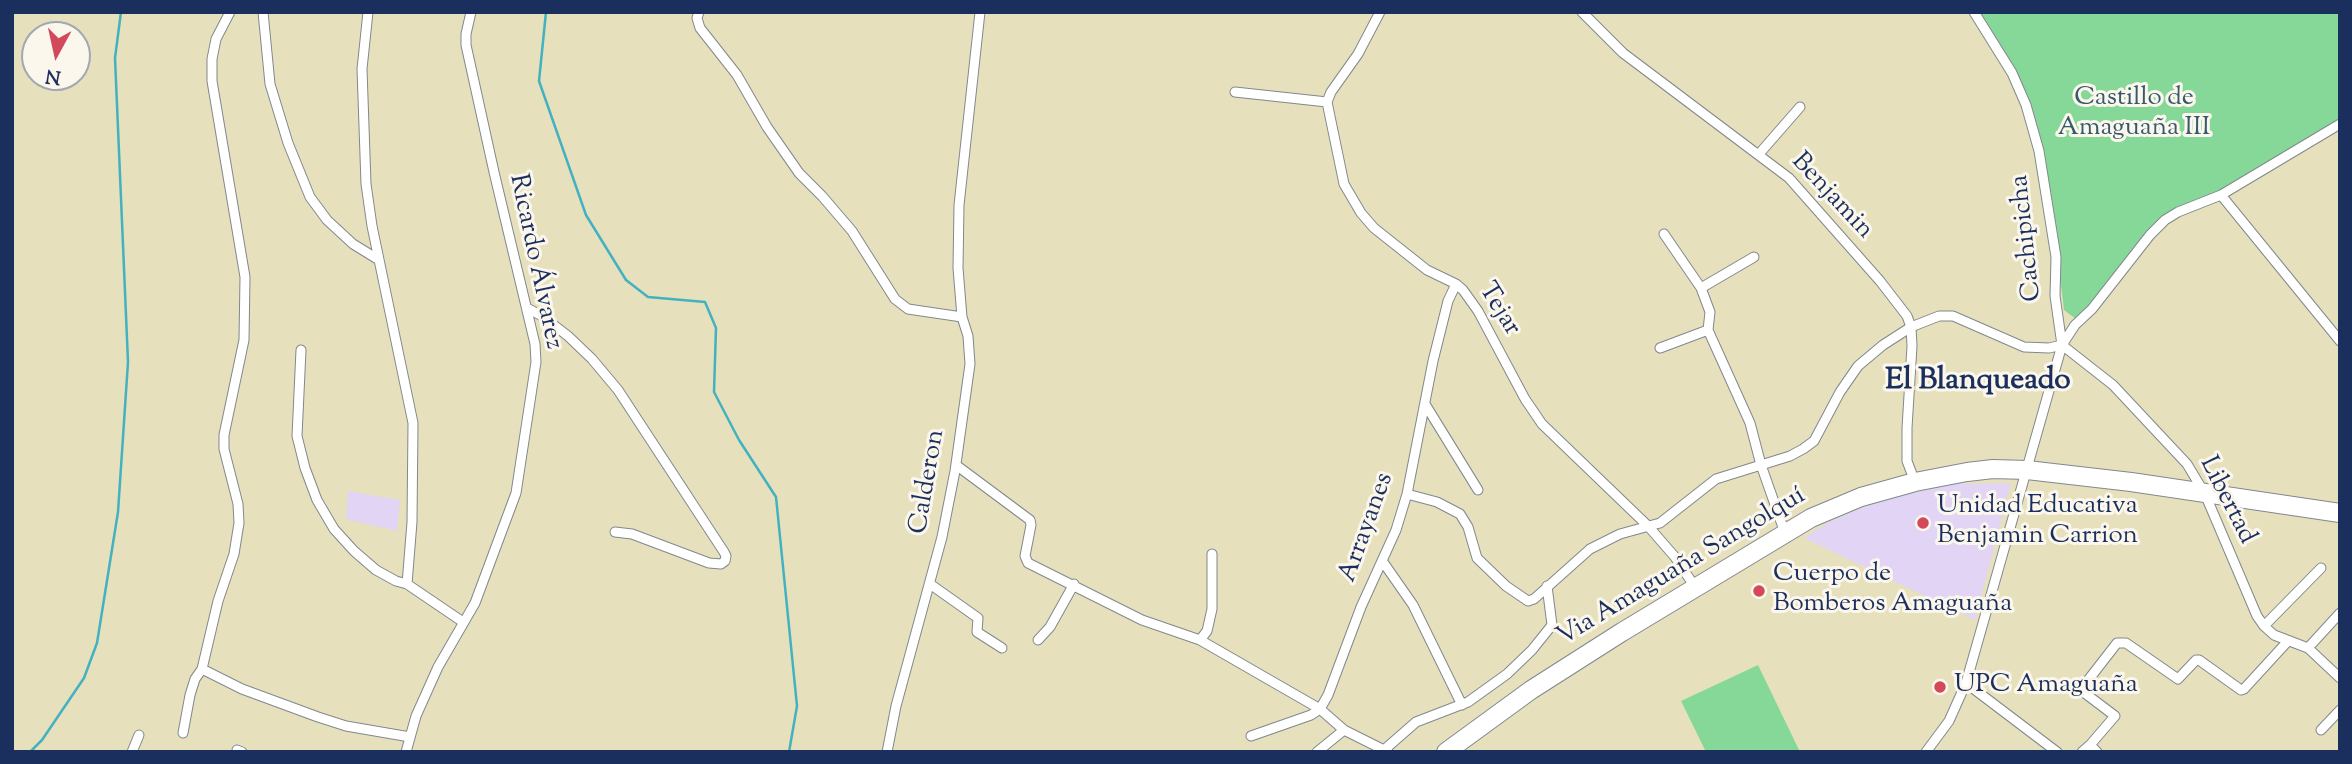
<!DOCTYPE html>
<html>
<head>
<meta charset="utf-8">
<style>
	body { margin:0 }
	#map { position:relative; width:2352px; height:764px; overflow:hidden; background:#e7e0bd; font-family:"Sorts Mill Goudy",serif }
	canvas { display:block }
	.frame { position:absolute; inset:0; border:14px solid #1b2f5e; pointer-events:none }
	.north { position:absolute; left:21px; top:21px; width:70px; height:70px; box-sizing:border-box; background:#fbf7ec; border:2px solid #a1a7b3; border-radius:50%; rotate:188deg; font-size:19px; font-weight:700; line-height:28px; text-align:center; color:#1b2f5e }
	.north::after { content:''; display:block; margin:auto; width:24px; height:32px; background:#d1495b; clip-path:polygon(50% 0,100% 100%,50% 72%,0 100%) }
</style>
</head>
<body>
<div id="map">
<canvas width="2352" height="764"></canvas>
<div class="frame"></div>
<div class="north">N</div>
</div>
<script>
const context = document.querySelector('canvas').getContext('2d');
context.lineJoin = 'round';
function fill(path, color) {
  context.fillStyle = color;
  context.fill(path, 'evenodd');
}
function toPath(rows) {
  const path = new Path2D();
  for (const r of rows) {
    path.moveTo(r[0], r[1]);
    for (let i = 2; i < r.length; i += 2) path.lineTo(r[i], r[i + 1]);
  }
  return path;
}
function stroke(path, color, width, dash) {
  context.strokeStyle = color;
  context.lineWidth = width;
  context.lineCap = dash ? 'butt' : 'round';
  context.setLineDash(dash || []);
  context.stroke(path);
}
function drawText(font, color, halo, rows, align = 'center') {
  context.font = font + ' "Sorts Mill Goudy",serif';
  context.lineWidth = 6;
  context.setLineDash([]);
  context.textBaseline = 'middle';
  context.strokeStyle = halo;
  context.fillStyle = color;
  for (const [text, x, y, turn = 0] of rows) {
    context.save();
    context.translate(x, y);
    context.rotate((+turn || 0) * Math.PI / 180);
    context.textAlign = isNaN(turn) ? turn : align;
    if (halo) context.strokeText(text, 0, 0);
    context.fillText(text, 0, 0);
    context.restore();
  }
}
fill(toPath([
	[2011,483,1975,620,1804,538,1829,522,1879,500,1954,484],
	[348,491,400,500,397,531,346,519]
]), '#e1d4f4');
fill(toPath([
	[1976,12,2340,12,2340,118,2292,149,2220,190,2178,207,2165,215,2093,303,2076,319,2064,310,2057,251,2028,102],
	[1758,665,1800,752,1706,752,1681,701]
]), '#86d899');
stroke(toPath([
	[546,12,539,81,586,215,626,280,648,297,705,302,716,328,714,392,739,440,776,497,797,706,789,752],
	[30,752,42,740,84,678,97,643,118,512,128,362,115,58,121,12]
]), '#43b1bf', 2.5);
const street = toPath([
	[230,12,216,39,212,59,212,81,245,277,244,340,224,435,224,449,238,504,239,523,234,554,218,601,202,669,242,689,318,717,346,726,410,737],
	[263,12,270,84,288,143,310,197,327,220,353,244,379,260],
	[368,12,362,69,366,184,372,226,413,423,412,522,407,584],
	[699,12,697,18,700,28,737,75,767,127,799,173,822,196,852,231,895,299,908,309,962,317,968,336,970,364,955,471,942,537,896,706,887,752],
	[1380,12,1358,54,1331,92,1327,102,1344,184,1361,213,1374,228,1427,270,1456,284,1463,290,1478,311,1525,399,1542,424,1648,526,1675,557,1695,587],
	[1582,12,1623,53,1789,178,1880,281,1907,316,1911,327,1912,346,1907,428,1907,461,1915,482],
	[1235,92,1327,102],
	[1759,154,1800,107],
	[2221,195,2340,341],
	[1664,234,1701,288,1710,312,1708,330,1750,423,1761,465,1785,533],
	[1701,288,1754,257],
	[527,308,542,316,568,336,592,359,618,390,724,552,726,556,725,561,721,564,709,563,632,534,615,532],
	[962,317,958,268,959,205,980,12],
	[2062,345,2113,385,2187,464,2205,494,2257,616,2264,626,2274,635,2308,648,2340,678],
	[1660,348,1708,330],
	[301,350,297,436,305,468,317,500,334,529,354,551,376,570,396,581,407,584,463,622],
	[1425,404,1478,490],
	[956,465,1030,520,1031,525,1025,556,1028,563,1142,620,1200,640,1320,709,1344,730,1388,752],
	[1407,494,1437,502,1460,514,1468,527,1477,558,1506,586,1528,601,1534,599,1590,549,1620,534,1660,523,1716,479,1790,456,1803,449,1814,441,1840,392,1858,366,1883,345,1911,327,1939,316,1953,316,2024,347,2049,348,2062,345,2075,325,2092,309,2150,235,2165,220,2178,212,2221,195,2340,124],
	[1383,562,1413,605,1462,705],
	[930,584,978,618,977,632,1002,648],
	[2264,626,2321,568],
	[1038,640,1050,627,1074,584],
	[1200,640,1207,631,1212,609,1212,554],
	[2308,648,2340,613],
	[1966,683,2057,752],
	[2321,730,2340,710],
	[183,733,190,695,195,679,202,669],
	[1251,736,1311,715,1320,709,1328,695,1361,607,1396,530,1407,494,1433,361,1448,301,1456,284],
	[2090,745,2115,716,2082,691,2082,688,2117,643,2126,643,2178,679,2196,660,2199,660,2241,690,2244,689,2288,641],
	[237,750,242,752],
	[1384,750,1416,722,1468,702,1507,674,1532,650,1552,625,1547,586],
	[132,752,139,735],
	[406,752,416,716,438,667,475,603,516,493,536,362,535,344,494,172,466,45,466,34,471,12],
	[1317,752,1344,730],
	[1926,752,1949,721,1966,683,2062,345,2055,296,2056,257,2039,151,2026,105,2012,73,1974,12],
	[2082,752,2090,745,2097,752]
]);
const highway = toPath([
	[1446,752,1531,690,1622,632,1811,518,1861,497,1915,482,1967,472,1993,469,2027,470,2131,482,2340,513]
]);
stroke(street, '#81888e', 11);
stroke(highway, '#81888e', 20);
stroke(street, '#fff', 9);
stroke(highway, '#fff', 18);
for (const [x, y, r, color] of [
	[1923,523,7,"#d1495b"],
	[1759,591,7,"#d1495b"],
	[1940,687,7,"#d1495b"]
]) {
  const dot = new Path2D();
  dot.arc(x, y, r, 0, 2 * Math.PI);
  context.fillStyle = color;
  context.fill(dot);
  stroke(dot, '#fbf7ec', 2.5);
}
drawText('26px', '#36596d', '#fbf7ec', [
	["Castillo de",2134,100],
	["Amaguaña III",2134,130]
]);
drawText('26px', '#1b2f5e', '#fbf7ec', [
	["Benjamin",1831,197,47],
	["Cachipicha",2028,238,-96],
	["Ricardo Álvarez",534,262,78],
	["Tejar",1498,310,58],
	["Calderon",929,482,-80],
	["Libertad",2226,501,63],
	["Arrayanes",1368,528,-70],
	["Via Amaguaña Sangolquí",1682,568,-31]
]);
drawText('26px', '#1b2f5e', '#fbf7ec', [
	["Unidad Educativa",1937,508],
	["Benjamin Carrion",1937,538],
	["Cuerpo de",1773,576],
	["Bomberos Amaguaña",1773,606],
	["UPC Amaguaña",1954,687]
], 'left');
drawText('bold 30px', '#1b2f5e', '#fbf7ec', [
	["El Blanqueado",1978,383]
]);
</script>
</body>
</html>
